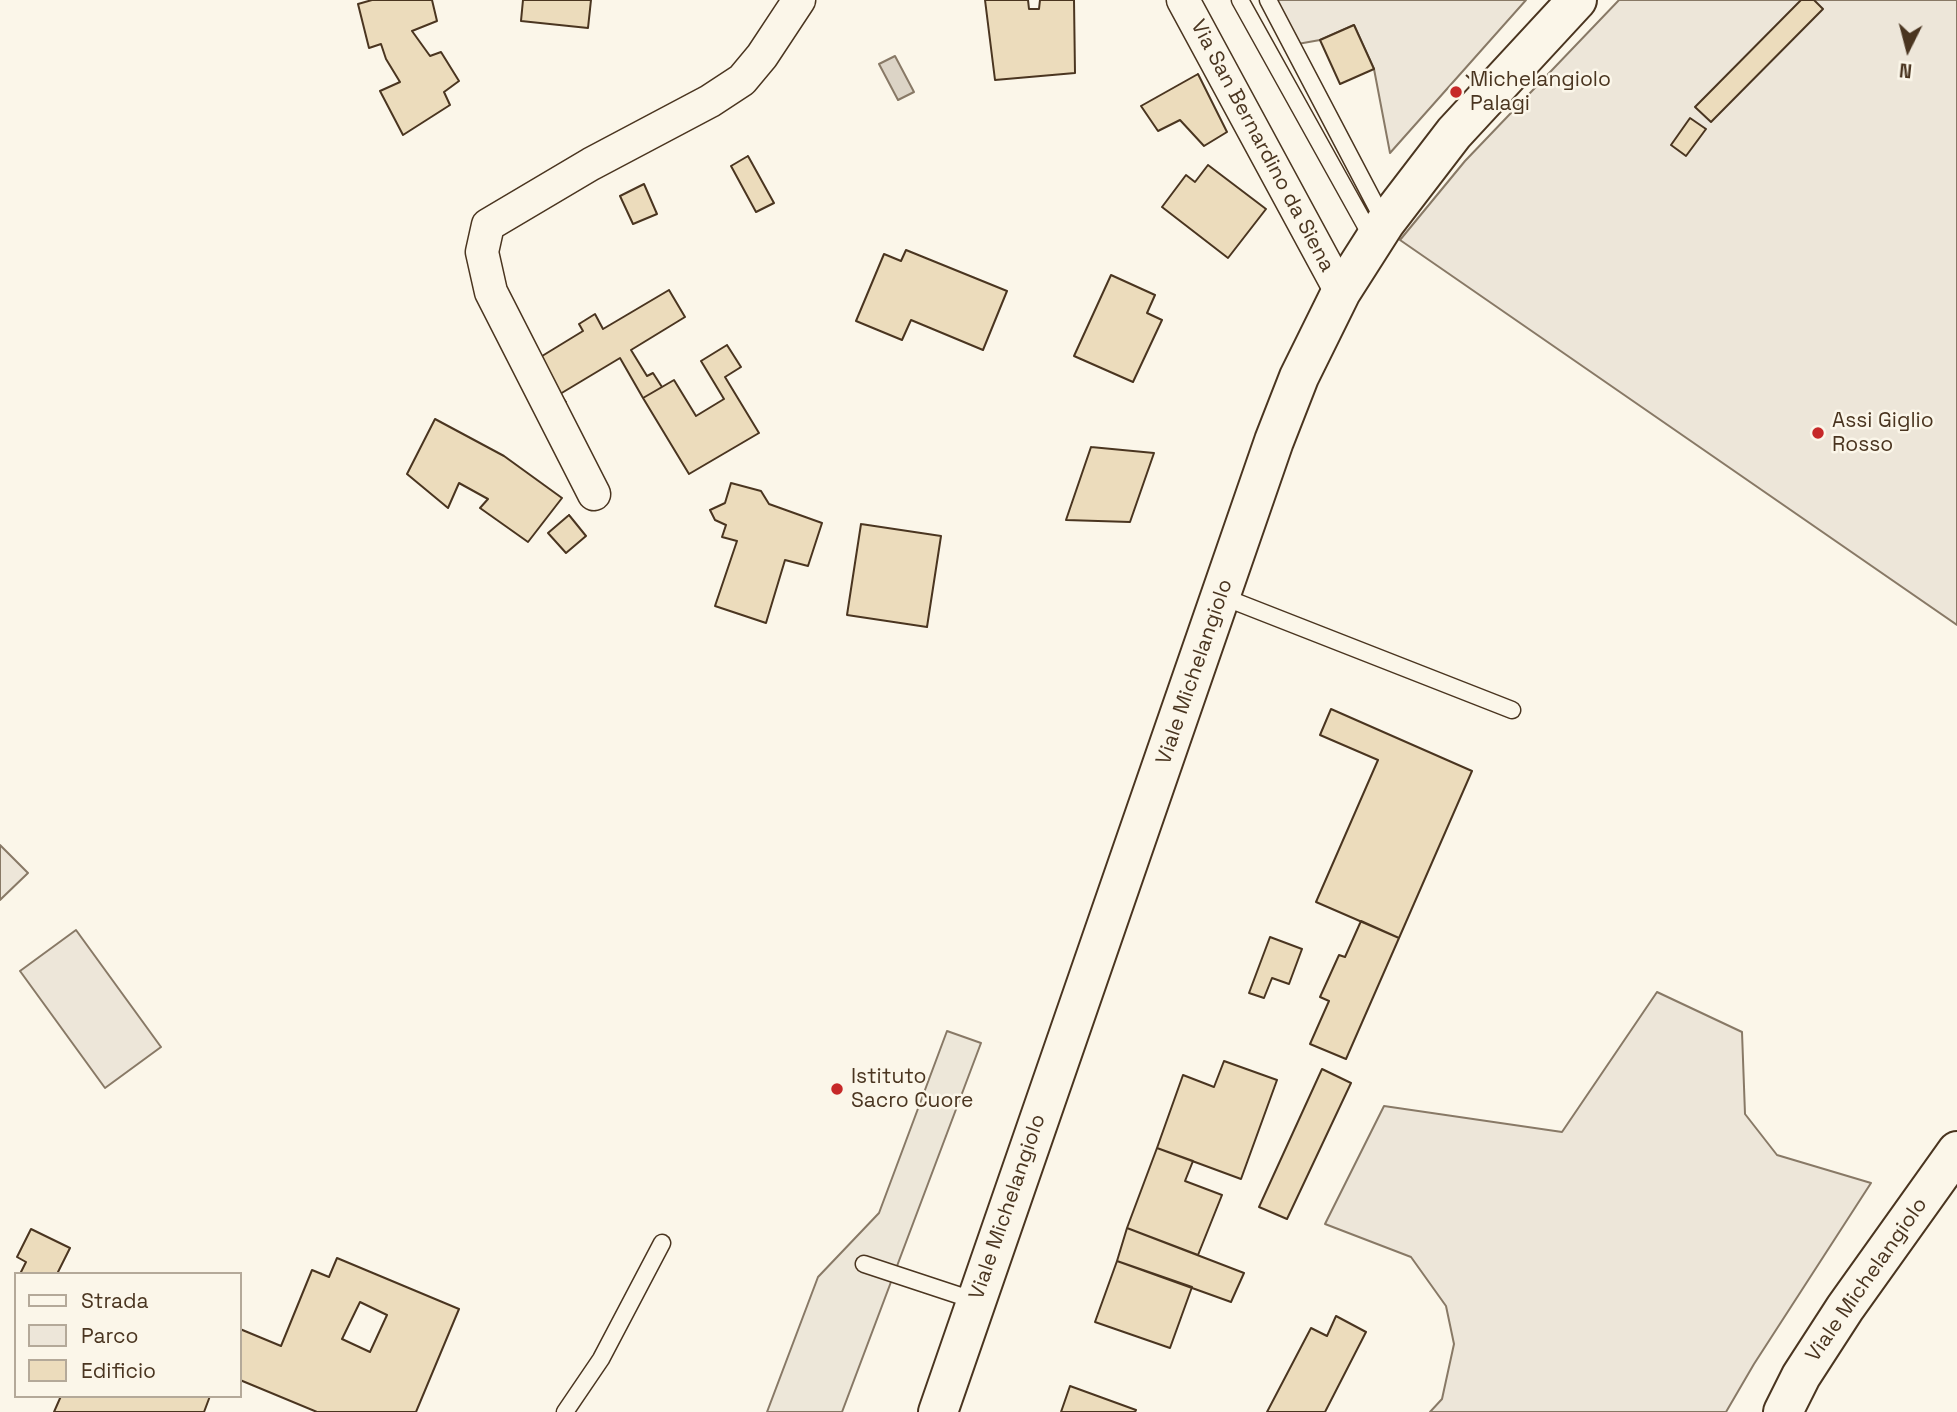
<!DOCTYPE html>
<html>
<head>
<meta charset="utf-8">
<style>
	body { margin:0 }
	#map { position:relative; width:1957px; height:1412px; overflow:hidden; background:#fbf6e9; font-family:"Space Grotesk",sans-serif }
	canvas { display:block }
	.legend { position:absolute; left:14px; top:1272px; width:228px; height:126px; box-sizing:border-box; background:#fbf6e9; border:2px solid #b4a999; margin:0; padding:9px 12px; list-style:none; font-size:21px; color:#4a3520 }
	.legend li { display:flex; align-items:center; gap:14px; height:35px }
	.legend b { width:35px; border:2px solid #b4a999 }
	.north { position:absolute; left:1873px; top:14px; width:70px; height:70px; -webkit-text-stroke:5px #fbf6e9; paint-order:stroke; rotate:186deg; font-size:19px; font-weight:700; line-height:28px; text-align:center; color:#4a3520 }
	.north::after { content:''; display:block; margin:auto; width:24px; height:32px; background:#4a3520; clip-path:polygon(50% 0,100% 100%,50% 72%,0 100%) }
</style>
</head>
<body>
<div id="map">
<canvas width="1957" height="1412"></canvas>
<ul class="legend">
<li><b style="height:9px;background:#fbf6e9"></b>Strada</li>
<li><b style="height:19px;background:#ede6d9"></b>Parco</li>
<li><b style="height:19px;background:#ecdcbc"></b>Edificio</li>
</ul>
<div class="north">N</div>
</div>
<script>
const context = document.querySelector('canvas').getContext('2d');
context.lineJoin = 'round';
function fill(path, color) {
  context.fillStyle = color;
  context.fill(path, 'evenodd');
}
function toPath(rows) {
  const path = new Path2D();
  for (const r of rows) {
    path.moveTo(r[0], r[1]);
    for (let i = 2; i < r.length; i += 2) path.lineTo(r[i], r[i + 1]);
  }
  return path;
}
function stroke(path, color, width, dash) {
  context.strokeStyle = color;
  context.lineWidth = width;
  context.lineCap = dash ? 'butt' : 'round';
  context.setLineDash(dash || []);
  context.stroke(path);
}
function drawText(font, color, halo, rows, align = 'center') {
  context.font = font + ' "Space Grotesk",sans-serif';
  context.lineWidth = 5;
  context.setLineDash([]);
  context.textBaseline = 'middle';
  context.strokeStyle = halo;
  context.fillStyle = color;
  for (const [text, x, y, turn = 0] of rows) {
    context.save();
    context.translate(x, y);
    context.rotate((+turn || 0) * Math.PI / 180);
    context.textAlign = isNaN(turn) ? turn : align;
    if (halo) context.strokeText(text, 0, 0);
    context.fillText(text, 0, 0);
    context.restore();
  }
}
const green = toPath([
	[1268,0,1526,0,1390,153,1374,69,1354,25,1320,40,1292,45,1268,0],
	[1619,0,1957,0,1957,625,1400,240,1465,161,1619,0],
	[0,845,28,873,0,900,0,845],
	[76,930,161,1047,105,1088,20,971,76,930],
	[1657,992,1742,1032,1745,1114,1777,1155,1871,1183,1754,1364,1726,1412,1430,1412,1442,1399,1454,1344,1446,1306,1411,1257,1325,1224,1384,1106,1562,1132,1657,992]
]);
fill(green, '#ede6d9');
stroke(green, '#887966', 2);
const parking = toPath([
	[947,1031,981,1043,842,1412,767,1412,818,1277,879,1213,947,1031]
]);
fill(parking, '#ede7d9');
stroke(parking, '#887966', 2);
const water = toPath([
	[895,56,914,92,898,100,879,64,895,56]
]);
fill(water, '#dcd4c6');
stroke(water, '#887966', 2);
const building = toPath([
	[372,0,432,0,437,21,412,31,430,56,441,52,459,81,444,92,450,105,403,135,380,91,400,82,386,59,381,44,369,48,358,4,372,0],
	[523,0,591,0,588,28,521,21,523,0],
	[985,0,1028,0,1029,9,1039,9,1040,0,1074,0,1075,73,995,80,985,0],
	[1801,0,1814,0,1823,9,1711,122,1695,107,1801,0],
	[1354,25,1374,69,1340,84,1320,40,1354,25],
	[1198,74,1227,132,1204,146,1180,120,1158,131,1141,106,1198,74],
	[1690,118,1706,129,1686,156,1671,145,1690,118],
	[748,156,774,203,756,212,731,166,748,156],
	[1208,165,1266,209,1228,258,1162,207,1186,175,1195,182,1208,165],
	[644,184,657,214,633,224,620,196,644,184],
	[906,250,1007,291,983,350,911,320,902,340,856,321,884,254,901,261,906,250],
	[1111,275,1155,295,1147,313,1162,320,1133,382,1074,356,1111,275],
	[669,290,685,317,631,350,647,376,653,373,662,387,643,398,620,358,560,394,566,402,556,408,529,364,583,331,579,324,595,314,603,329,669,290],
	[727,345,741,367,725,377,759,433,689,474,643,398,674,380,696,416,724,399,701,361,727,345],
	[435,419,504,456,562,498,528,542,480,508,488,499,459,483,448,508,407,474,435,419],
	[1091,447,1154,453,1130,522,1066,520,1091,447],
	[731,483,761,491,769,504,822,523,808,566,785,560,766,623,715,606,737,541,722,537,726,525,715,520,710,510,725,503,731,483],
	[569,515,586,536,566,553,548,533,569,515],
	[861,524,941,536,927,627,847,615,861,524],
	[1331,709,1472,771,1399,938,1316,902,1378,760,1320,735,1331,709],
	[1361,921,1399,938,1346,1059,1310,1044,1329,1001,1320,997,1339,955,1345,957,1361,921],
	[1270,937,1302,949,1289,984,1272,978,1264,998,1249,993,1270,937],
	[1224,1061,1277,1080,1241,1179,1157,1148,1183,1075,1214,1087,1224,1061],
	[1322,1069,1351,1083,1287,1219,1259,1207,1322,1069],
	[1157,1148,1193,1161,1185,1181,1222,1195,1198,1255,1127,1228,1157,1148],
	[1127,1228,1244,1273,1231,1302,1117,1261,1127,1228],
	[31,1229,70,1248,57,1274,20,1274,26,1262,17,1257,31,1229],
	[337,1258,459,1309,416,1412,317,1412,240,1380,240,1329,281,1346,312,1270,329,1277,337,1258],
	[360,1302,387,1315,370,1352,342,1339,360,1302],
	[1117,1261,1192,1287,1170,1348,1095,1322,1117,1261],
	[1336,1316,1366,1332,1325,1412,1267,1412,1311,1328,1327,1336,1336,1316],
	[1070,1386,1136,1410,1135,1412,1061,1412,1070,1386],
	[61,1396,210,1396,204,1412,54,1412,61,1396]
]);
fill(building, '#ecdcbc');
stroke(building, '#4a3520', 2);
const service = toPath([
	[1240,0,1373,239],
	[1268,0,1385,223],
	[1221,596,1512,710],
	[864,1264,976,1301],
	[565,1412,601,1359,662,1243]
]);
const minor = toPath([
	[1183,0,1341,292],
	[594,494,491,292,482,252,488,225,591,164,710,101,742,80,762,56,799,0]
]);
const primary = toPath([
	[938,1412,1274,441,1299,377,1341,292,1385,223,1454,133,1577,0],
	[1783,1412,1801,1376,1845,1308,1957,1151]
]);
stroke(service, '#4a3520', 19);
stroke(minor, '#4a3520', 35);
stroke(primary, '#4a3520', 42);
stroke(service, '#fbf6e9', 16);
stroke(minor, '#fbf6e9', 32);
stroke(primary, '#fbf6e9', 38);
stroke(toPath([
	[1466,75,1475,83]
]), '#4a3520', 2, [9, 3.5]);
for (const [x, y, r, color] of [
	[1456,92,7,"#c62828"],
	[1818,433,7,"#c62828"],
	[837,1089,7,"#c62828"]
]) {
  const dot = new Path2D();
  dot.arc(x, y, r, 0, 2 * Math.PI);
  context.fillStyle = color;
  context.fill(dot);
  stroke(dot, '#fbf6e9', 2.5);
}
drawText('21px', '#4a3520', '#fbf6e9', [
	["Michelangiolo",1470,80],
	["Palagi",1470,104],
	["Assi Giglio",1832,421],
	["Rosso",1832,445],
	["Istituto",851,1077],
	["Sacro Cuore",851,1101]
], 'left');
drawText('21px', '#4a3520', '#fbf6e9', [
	["Via San Bernardino da Siena",1262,146,62],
	["Viale Michelangiolo",1195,672,-71],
	["Viale Michelangiolo",1008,1207,-71],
	["Viale Michelangiolo",1867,1280,-55]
]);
</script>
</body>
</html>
